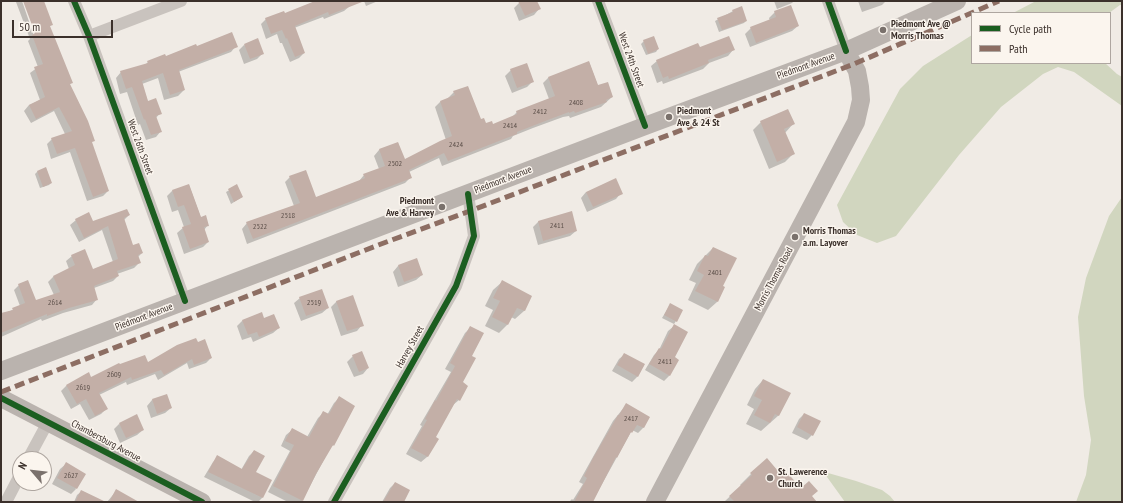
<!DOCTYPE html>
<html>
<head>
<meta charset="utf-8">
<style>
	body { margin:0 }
	#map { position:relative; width:1123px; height:503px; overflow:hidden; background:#f0ebe5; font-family:"PT Sans Narrow",sans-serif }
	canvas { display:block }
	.frame { position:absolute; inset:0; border:2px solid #3b302b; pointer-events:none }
	.legend { position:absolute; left:971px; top:12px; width:140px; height:52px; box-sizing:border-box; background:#fbf5ee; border:1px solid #aea6a0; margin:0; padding:5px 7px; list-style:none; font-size:12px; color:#3b302b }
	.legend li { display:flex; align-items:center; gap:8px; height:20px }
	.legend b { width:20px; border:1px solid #aea6a0 }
	.north { position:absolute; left:12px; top:451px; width:40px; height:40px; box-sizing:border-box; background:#fbf5ee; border:1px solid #aea6a0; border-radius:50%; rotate:298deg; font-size:11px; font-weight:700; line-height:16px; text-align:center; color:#3b302b }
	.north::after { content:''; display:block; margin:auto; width:14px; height:18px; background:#7a716c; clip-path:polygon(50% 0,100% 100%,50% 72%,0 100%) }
	.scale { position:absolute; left:12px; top:20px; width:101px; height:18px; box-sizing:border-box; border:2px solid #3b302b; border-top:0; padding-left:5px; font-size:12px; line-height:14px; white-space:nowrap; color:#3b302b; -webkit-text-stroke:3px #fbf5ee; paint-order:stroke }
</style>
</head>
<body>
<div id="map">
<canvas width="1123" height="503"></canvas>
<div class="frame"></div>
<ul class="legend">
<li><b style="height:5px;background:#1b5e20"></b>Cycle path</li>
<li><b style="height:5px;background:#8d6e63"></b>Path</li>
</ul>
<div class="north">N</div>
<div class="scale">50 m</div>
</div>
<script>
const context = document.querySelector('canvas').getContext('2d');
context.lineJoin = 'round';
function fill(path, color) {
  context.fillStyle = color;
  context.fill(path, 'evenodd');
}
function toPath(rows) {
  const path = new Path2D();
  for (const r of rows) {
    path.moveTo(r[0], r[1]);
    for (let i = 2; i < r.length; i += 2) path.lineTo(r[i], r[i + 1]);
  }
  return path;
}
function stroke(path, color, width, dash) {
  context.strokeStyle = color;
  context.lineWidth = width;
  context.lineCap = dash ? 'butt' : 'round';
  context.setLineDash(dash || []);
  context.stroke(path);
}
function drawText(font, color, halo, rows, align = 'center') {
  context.font = font + ' "PT Sans Narrow",sans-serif';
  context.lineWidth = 3;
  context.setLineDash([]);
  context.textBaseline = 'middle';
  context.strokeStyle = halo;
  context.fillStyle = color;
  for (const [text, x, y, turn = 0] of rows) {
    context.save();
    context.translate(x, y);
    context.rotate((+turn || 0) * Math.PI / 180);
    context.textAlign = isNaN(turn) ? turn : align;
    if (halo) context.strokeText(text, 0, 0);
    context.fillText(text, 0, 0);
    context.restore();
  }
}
fill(toPath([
	[1036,1,1122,1,1122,5,1120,5,1109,13,1013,13],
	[972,35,972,63,1105,63,1117,74,1122,77,1122,106,1074,72,1058,67,1043,74,1001,107,959,155,896,236,877,243,857,235,843,222,837,205,900,89,923,66],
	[1122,197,1122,502,1076,502,1086,475,1091,440,1084,396,1078,317,1086,278,1109,216],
	[828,473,856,481,882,490,890,496,895,502,845,502,827,477,826,475]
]), '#d1d6bf');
fill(toPath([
	[17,1,22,1,35,39,37,38,24,1,40,1,51,25,49,27,71,83,69,85,108,191,103,196,87,201,70,152,51,159,47,144,52,139,65,134,54,111,31,123,24,111,29,105,40,100,30,73,38,67,28,41,30,39,16,2],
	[318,1,348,1,350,6,344,11,324,19,323,17,294,28,304,53,299,58,290,62,282,43,280,43,277,34,266,39,261,24,266,19,285,14],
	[364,1,378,1,366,6],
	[523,1,536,1,539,9,534,15,519,21,514,8,519,3],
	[774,1,794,1,792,3,777,9],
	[858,1,886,1,882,5,862,12],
	[733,11,746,21,744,23,719,32,715,21],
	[775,12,798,26,792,31,750,47,745,34,751,28,770,21,769,18],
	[644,41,658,49,656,52,646,55,641,44],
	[244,45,263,53,257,59,244,64,239,50],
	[236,46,231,52,178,72,184,90,178,96,164,100,158,78,142,84,148,102,160,113,156,118,161,131,156,137,146,140,140,124,138,125,127,92,120,94,116,78,121,72,145,65,148,62,196,47],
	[699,49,733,50,728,56,709,63,703,69,663,84,662,81,657,83,651,66,657,61],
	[589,62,598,86,612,97,601,107,570,118,569,116,563,117,533,128,513,136,511,139,442,166,439,158,409,172,411,177,405,183,247,244,242,229,247,223,294,206,285,182,290,177,315,198,359,181,364,175,379,169,374,156,379,150,398,143,404,160,446,140,435,107,440,102,449,99,448,98,454,92,480,120,485,125,492,125,511,118,517,112,549,99,543,83,548,78],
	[511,70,533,81,527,87,512,93,505,76],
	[761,122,793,124,785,133,793,154,785,162,769,169,753,130],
	[46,168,51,183,49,185,40,188,35,174,37,172],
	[189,185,201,218,208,225,204,230,208,242,203,247,184,254,177,233,184,227,178,210,172,212,167,196,172,191],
	[237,186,242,197,231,204,226,192],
	[586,192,621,193,616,199,587,212,581,198],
	[571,212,576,231,570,236,538,245,533,227,538,222],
	[129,215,124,220,133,247,142,253,138,257,140,262,134,268,117,274,118,276,113,281,94,288,97,299,92,305,63,313,42,321,41,319,1,337,1,314,10,311,20,306,14,290,19,285,36,302,54,295,48,282,53,277,69,269,66,261,72,256,92,270,113,262,102,230,79,242,70,225,76,220,92,222],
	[713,248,722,286,724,287,717,302,708,310,688,300,696,283,689,280,697,264],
	[416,260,422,275,416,280,398,287,393,272,398,266],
	[502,282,531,296,524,311,515,319,511,317,507,325,499,333,485,326,493,310,485,306,493,290],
	[300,298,328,308,322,313,301,321,294,303],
	[337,301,362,325,357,331,341,336,331,307],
	[670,305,676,321,674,324,662,318],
	[261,313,263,320,279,328,273,333,253,342,251,337,242,340,237,326,242,321],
	[674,326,674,358,669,376,664,381,645,370,654,355,659,350,668,331],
	[471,327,471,356,461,383,459,400,453,405,435,437,437,439,427,457,421,462,406,454,422,426,420,425,451,372,445,369,465,333],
	[178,346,211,358,206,363,189,369,187,363,158,380,155,374,127,385,126,382,99,395,107,408,101,414,89,420,80,404,71,409,61,391,66,386,88,373,91,378,147,364],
	[625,354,644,365,637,377,632,382,612,371,619,359],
	[353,356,368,368,363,374,354,377,347,362],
	[763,380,779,415,761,431,746,424,754,409,747,405,755,389],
	[166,395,171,408,165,413,151,418,147,406,152,400],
	[339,398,333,445,329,450,302,501,301,502,288,502,268,492,290,451,281,446,286,435,292,430,307,437,318,418,323,413,327,415,334,403],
	[626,405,649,418,643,428,638,433,632,430,592,502,569,502,572,499,573,500,583,484,579,482,613,421],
	[804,414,812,435,807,440,792,433,799,419],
	[119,424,143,430,137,435,120,443,114,429],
	[254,451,254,473,270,481,262,498,258,502,255,502,204,477,213,462,218,457,241,470,249,456],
	[767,460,778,473,811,496,816,502,724,502,741,486,740,485,751,474],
	[66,464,76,489,71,494,52,484,60,469],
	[395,483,403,502,382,502,390,488],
	[117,490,135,502,107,502],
	[82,491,104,502,74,502,77,495]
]), '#0003');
fill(toPath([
	[23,1,44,1,53,25,50,26,73,83,70,84,88,121,95,141,92,142,109,191,93,197,75,148,57,154,51,138,72,131,59,107,36,119,29,105,45,97,34,67,43,64,32,35,35,33],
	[315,1,362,2,329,15,328,12,295,26,305,53,295,57,287,38,286,39,282,30,271,34,265,18,284,11,285,13],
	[518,1,537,1,541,9,525,16],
	[791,5,799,26,756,43,750,27,776,17,774,11],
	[742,6,747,21,722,30,717,18,733,12,732,10],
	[232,32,238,47,179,70,185,90,170,95,163,73,142,81,148,101,156,98,162,114,156,116,162,132,151,135,145,119,144,120,132,87,126,89,120,71,148,63,147,61,165,54,166,56,196,44,197,46],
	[654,36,659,49,648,54,643,40],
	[729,36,735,50,708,60,709,63,669,79,668,76,663,78,656,60,698,43,700,47],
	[258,38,264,54,250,59,244,44],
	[589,61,598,85,608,82,613,97,606,100,607,102,575,113,574,111,569,113,569,112,540,123,517,132,517,134,448,161,444,153,409,170,412,178,253,239,246,222,300,203,289,176,306,170,316,197,365,178,363,174,385,166,379,149,398,142,405,159,440,141,452,136,440,101,455,95,453,91,468,86,481,119,484,118,486,123,492,121,493,124,517,114,516,111,555,96,548,77],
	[527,63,534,82,517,88,510,69],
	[788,109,795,124,784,129,795,154,777,162,760,121],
	[46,167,52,183,43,187,37,171],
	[616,178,623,194,593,207,586,192],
	[189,184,201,217,206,215,209,226,204,227,209,242,190,249,182,227,191,224,184,205,178,207,172,190],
	[237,184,243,197,234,202,228,189],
	[127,209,130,215,124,218,133,245,139,243,143,253,138,255,141,263,117,271,119,276,94,286,98,300,69,308,47,316,47,314,1,333,1,313,13,310,12,308,25,303,18,284,28,280,36,300,60,292,53,276,75,265,71,255,85,249,93,269,118,259,108,226,84,238,75,219,89,212,93,221],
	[572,211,577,231,543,241,538,221],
	[713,247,737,258,723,286,725,287,718,302,695,291,704,275,697,271,705,255,708,256],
	[417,258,423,275,404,282,398,265],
	[502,280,532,296,525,311,517,308,508,325,492,317,500,301,493,298],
	[322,289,329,308,306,316,299,297],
	[353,295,364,326,347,331,336,301],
	[670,303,683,310,677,322,664,315],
	[262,312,264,318,274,314,280,328,259,337,257,332,248,335,242,320],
	[674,324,688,332,675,357,679,360,670,376,649,364,659,348,661,349],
	[470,326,484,333,472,356,476,358,463,382,468,386,460,401,457,399,436,437,439,439,428,457,411,448,427,420,425,419,435,400,436,401,455,366,450,363],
	[196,338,198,342,205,339,212,358,194,365,192,359,164,375,161,370,132,380,131,377,99,393,108,409,95,416,86,399,77,404,66,385,89,372,91,377,119,363,120,364,145,355,148,362,177,345],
	[362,351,369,368,359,372,352,355],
	[624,353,645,364,638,377,617,365],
	[763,379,791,393,779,416,775,414,770,423,754,415,762,400,754,396],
	[167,394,172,408,157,414,152,399],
	[339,396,355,406,334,446,333,445,316,474,303,501,273,486,294,445,285,441,292,428,309,437,323,411,329,414],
	[626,403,650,417,644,428,637,425,632,433,631,432,617,458,616,457,593,502,574,502,587,478,584,476,593,458,618,415,619,415],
	[804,413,821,421,813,436,797,427],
	[137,414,144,430,126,438,119,423],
	[254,450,265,456,256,472,272,480,263,498,208,472,217,455,242,469],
	[767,458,778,471,782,467,801,488,809,481,818,491,812,496,817,502,735,502,729,496,752,475,750,473],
	[66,462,86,474,77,489,57,478],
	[395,482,410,490,404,502,383,502],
	[116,489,139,502,109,502],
	[81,490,106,502,75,502]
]), '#c3afa7');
stroke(toPath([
	[74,1,89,36,185,301],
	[598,1,645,126],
	[828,1,846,51],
	[89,36,181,1],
	[28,459,48,422],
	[6,502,20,475],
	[334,502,456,286,474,236,468,194]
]), '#c9c3be', 12);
stroke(toPath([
	[1,371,645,126,846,51,957,1],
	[1,398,202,502],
	[655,502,856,122,861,100,860,87,857,71,846,51]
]), '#bab3ae', 18);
stroke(toPath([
	[1,392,381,244,470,211,854,64,999,1]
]), '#8d6e63', 5, [10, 5]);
stroke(toPath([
	[74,1,89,36,185,301],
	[598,1,645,126],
	[828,1,846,51],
	[1,398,202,502],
	[334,502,456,286,474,236,468,194]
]), '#1b5e20', 6);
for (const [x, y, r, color] of [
	[883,30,4,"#7a716c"],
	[669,117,4,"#7a716c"],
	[442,207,4,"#7a716c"],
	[795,237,4,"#7a716c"],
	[770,478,4,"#7a716c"]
]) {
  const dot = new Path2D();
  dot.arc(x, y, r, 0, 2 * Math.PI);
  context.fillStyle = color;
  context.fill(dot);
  stroke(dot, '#fbf5ee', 1.5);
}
drawText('8px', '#5d504a', null, [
	["2408",576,103],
	["2412",540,112],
	["2414",510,126],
	["2424",456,145],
	["2502",395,164],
	["2518",288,216],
	["2411",557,226],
	["2522",260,227],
	["2401",715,273],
	["2614",55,303],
	["2519",314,303],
	["2411",665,362],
	["2609",114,375],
	["2619",83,388],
	["2417",631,419],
	["2627",71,476]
]);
drawText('bold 10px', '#3b302b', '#fbf5ee', [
	["Piedmont Ave @",891,24],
	["Morris Thomas",891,36],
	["Piedmont",677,111],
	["Ave & 24 St",677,123],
	["Piedmont",434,201,"right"],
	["Ave & Harvey",434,213,"right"],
	["Morris Thomas",803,231],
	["a.m. Layover",803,243],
	["St. Lawerence",778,472],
	["Church",778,484]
], 'left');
drawText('10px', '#3b302b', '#fbf5ee', [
	["West 24th Street",631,60,70],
	["Piedmont Avenue",806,66,-20],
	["West 26th Street",140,147,70],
	["Piedmont Avenue",503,180,-21],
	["Morris Thomas Road",774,279,-62],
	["Piedmont Avenue",144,317,-21],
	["Harvey Street",410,347,-61],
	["Chambersburg Avenue",106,441,28]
]);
</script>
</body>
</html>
